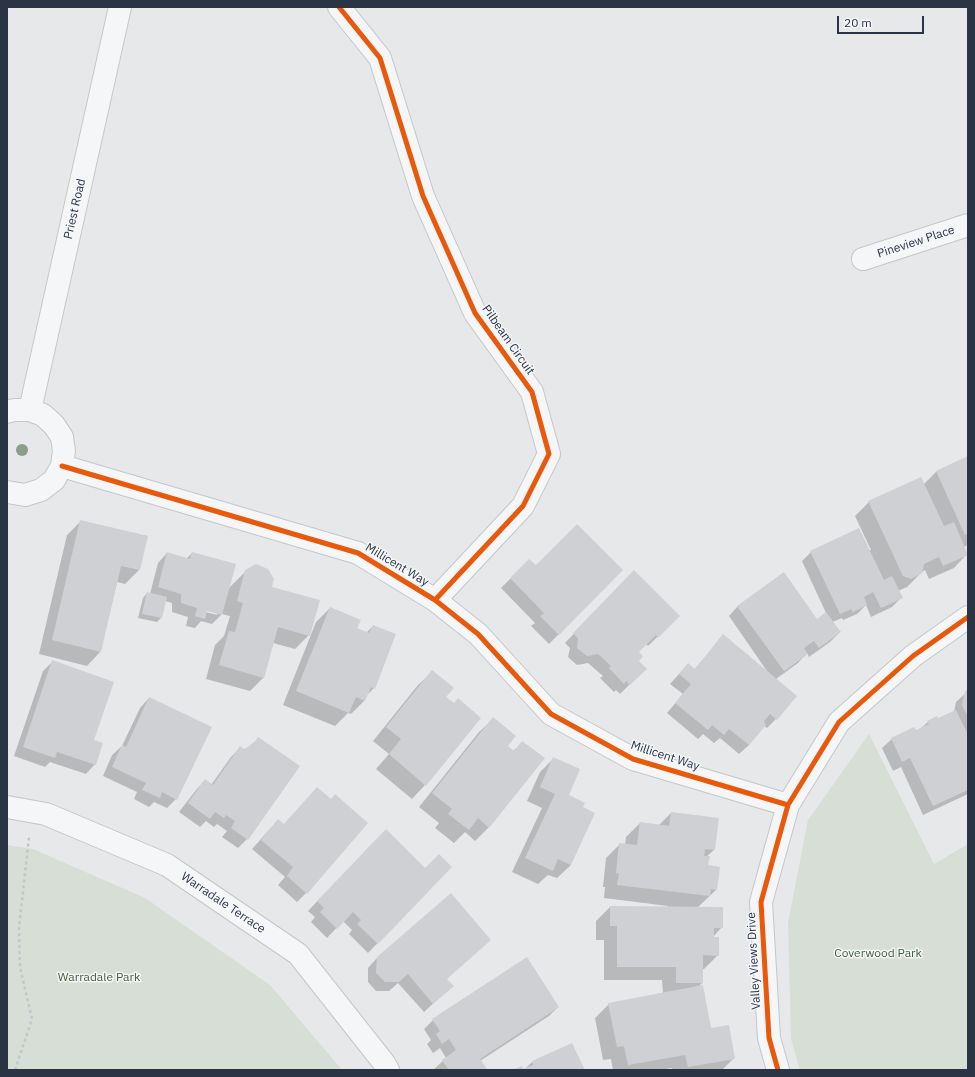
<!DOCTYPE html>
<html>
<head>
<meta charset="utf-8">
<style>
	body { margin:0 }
	#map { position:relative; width:975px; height:1077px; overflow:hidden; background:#e6e8ea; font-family:"IBM Plex Sans",sans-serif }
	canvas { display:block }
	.frame { position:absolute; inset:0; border:8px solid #2b3445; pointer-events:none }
	.scale { position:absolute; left:837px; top:16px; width:87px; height:18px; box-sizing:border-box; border:2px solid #2b3445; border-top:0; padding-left:5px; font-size:12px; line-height:14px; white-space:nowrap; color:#2b3445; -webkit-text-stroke:3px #f4f6f9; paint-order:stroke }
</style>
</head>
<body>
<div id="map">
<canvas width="975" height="1077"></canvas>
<div class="frame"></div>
<div class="scale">20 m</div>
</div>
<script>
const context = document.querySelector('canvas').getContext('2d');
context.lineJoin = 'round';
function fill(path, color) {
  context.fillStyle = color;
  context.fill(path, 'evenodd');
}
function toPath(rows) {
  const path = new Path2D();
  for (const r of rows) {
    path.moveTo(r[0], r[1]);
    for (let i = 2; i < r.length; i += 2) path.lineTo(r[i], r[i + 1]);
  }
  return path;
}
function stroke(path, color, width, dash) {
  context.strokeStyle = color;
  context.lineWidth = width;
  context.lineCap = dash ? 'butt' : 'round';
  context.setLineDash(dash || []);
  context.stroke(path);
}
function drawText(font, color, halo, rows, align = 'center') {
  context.font = font + ' "IBM Plex Sans",sans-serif';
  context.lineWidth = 3;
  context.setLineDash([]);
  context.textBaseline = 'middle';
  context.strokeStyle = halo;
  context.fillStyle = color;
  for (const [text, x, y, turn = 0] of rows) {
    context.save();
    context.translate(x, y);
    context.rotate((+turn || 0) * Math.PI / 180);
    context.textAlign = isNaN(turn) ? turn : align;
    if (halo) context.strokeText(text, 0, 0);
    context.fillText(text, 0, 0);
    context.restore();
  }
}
fill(toPath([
	[869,734,934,864,968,844,968,1070,800,1070,791,1039,788,923,808,820],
	[7,845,33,849,145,898,270,985,342,1070,7,1070]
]), '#d6ded6');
fill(toPath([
	[968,457,968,545,964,547,967,554,954,568,929,579,925,570,922,572,907,587,898,591,901,598,892,607,871,617,866,605,857,614,843,620,842,618,832,622,840,632,830,642,809,657,807,653,798,663,776,679,776,719,767,728,764,726,749,745,739,754,720,738,714,743,703,734,698,739,667,713,683,694,670,684,688,664,694,670,723,636,769,674,729,616,738,606,817,620,826,613,802,561,811,552,871,550,855,516,869,502,921,478,924,484,936,472],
	[81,521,147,536,139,570,125,584,117,582,100,652,87,666,39,654,67,535],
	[167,553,186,559,192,553,229,588,246,571,271,588,309,635,295,649,273,643,264,677,250,691,206,679,215,645,224,636,230,616,222,614,212,624,201,621,195,628,186,626,188,617,172,612,172,603,165,601,161,618,157,622,138,618,143,598,147,593,150,594,158,563],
	[202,609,217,613,217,615,202,611],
	[529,560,536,566,622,570,549,644,531,626,535,623,501,588],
	[625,581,679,616,648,646,646,644,638,652,637,661,645,669,620,694,616,690,614,692,600,678,603,676,588,663,577,665,568,657,570,648,565,643],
	[330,608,356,629,366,633,373,626,374,688,367,695,365,700,351,714,348,713,335,726,283,705,316,622],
	[52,662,93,741,95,764,86,774,50,762,45,767,14,756,43,671],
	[432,672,425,785,412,799,376,769,389,754,373,741,418,685],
	[968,691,968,794,923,815,901,767,893,771,882,748,892,739,915,732,920,729,928,722,938,720,954,712,956,702],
	[149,698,176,799,167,808,154,802,149,807,134,799,137,792,103,776,112,755,122,746,140,708],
	[493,719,506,746,513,751,523,742,489,827,475,841,465,832,454,843,435,828,439,823,419,807,479,732],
	[259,738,247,839,238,848,222,837,227,831,217,824,214,827,206,821,200,827,179,812,196,790,205,780,211,785,231,757,240,748,244,751],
	[554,758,571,865,557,878,548,875,538,884,512,872,542,808,527,801,540,772],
	[317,788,306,893,297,902,278,885,285,877,252,849,278,820,284,825],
	[671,813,714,850,706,857,707,866,716,890,697,908,722,927,712,938,718,955,704,969,702,969,702,983,698,987,710,1029,734,1058,722,1070,672,1070,672,1068,659,1070,613,1070,611,1059,603,1060,595,1018,609,1004,663,994,662,980,604,980,604,940,596,940,596,921,610,907,668,908,668,906,604,898,605,887,603,887,606,858,620,844,625,845,626,837,640,823,658,826],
	[376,840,425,869,451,867,368,953,349,934,352,930,343,921,327,938,311,922,315,917,308,911],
	[490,940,446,979,452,986,424,1012,398,983,389,991,376,991,368,982,368,968,377,958],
	[558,1007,549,1016,480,1061,485,1070,433,1070,446,1058,440,1048,433,1053,427,1044,431,1040,424,1029,433,1020],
	[532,1062,584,1070,524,1070]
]), '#0003');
fill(toPath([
	[968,456,968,534,965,535,936,471],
	[921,477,944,526,954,522,968,555,943,566,939,557,924,564,922,573,911,579,903,576,868,501],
	[80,520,148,536,140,570,121,566,101,652,52,640],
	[577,524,623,570,559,635,540,616,544,613,510,578,529,559,536,565],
	[859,528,884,580,892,576,903,598,881,608,873,592,864,597,867,605,853,612,851,609,840,614,810,551],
	[167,552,190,559,192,552,236,564,222,615,207,611,205,619,195,616,197,608,181,603,181,594,158,587],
	[256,564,268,569,274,579,272,587,320,600,310,636,278,627,264,678,219,665,229,631,235,632,243,603,237,601,245,570],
	[634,570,680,616,658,638,656,635,639,652,643,656,639,661,647,669,630,685,626,681,624,684,609,668,611,666,598,654,587,656,577,648,578,638,573,633],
	[784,572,817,619,826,612,841,632,819,648,814,641,804,648,808,654,784,671,737,606],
	[147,592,167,597,162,618,142,614],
	[330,607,361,620,357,628,369,633,373,625,396,634,375,689,371,687,365,701,356,697,349,713,296,691],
	[723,634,797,696,777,720,770,714,764,721,766,725,749,745,729,729,724,735,712,725,708,730,675,703,691,684,679,674,688,663,695,669],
	[52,660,114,682,94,740,103,743,96,765,57,752,55,758,23,747],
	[432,670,454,688,446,697,454,703,458,698,481,718,426,786,389,754,401,739,386,727],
	[968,690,968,717,962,705,965,691],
	[149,697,212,727,177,800,162,792,160,798,142,790,146,783,112,767,122,745,126,747],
	[956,710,968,735,968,790,933,806,910,758,902,762,891,738,914,727,916,730,929,724,927,721,937,716,938,718],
	[493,717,516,736,508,746,514,751,522,741,545,758,489,828,478,818,469,830,448,814,452,809,432,793],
	[258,737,300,766,248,840,231,828,235,821,226,815,224,818,215,812,210,819,188,803,205,779,213,785,240,746,244,749,253,744],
	[553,757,580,769,569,795,585,803,583,807,595,813,571,865,558,859,553,871,525,858,555,794,540,787],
	[317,787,331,799,335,794,368,823,307,894,287,876,293,867,261,840,278,819,284,824],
	[671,812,719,818,715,850,705,849,704,856,710,856,708,865,720,867,717,890,711,889,710,896,617,885,619,874,616,873,619,843,637,845,640,822,669,826],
	[386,829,425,868,439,854,452,867,378,944,357,924,361,920,353,912,337,929,320,912,324,908,317,901],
	[451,893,491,940,447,979,454,986,433,1004,408,974,399,982,385,982,376,973,377,957],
	[610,906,723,907,723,928,714,928,714,937,719,937,719,956,703,955,703,983,676,983,676,967,617,967,617,926,610,926],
	[527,957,559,1007,480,1059,487,1069,486,1070,449,1070,442,1060,456,1050,449,1039,442,1044,436,1034,440,1031,432,1019],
	[703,985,711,1028,729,1025,735,1059,688,1067,685,1055,628,1065,624,1046,617,1047,608,1003],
	[572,1043,585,1070,512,1070,522,1066,523,1069,533,1065,532,1061]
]), '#ced0d3');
const minor = toPath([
	[339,7,380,58,423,196,475,313,532,392,549,454,523,506,435,600],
	[863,259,968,225],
	[30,410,120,7],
	[7,412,14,410,30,410,43,415,54,425,62,437,64,451,62,466,54,480,41,490,25,495,7,492],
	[62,466,358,553,435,600,478,634,551,714,633,759,788,805],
	[778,1070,769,1038,761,902,788,805,839,722,913,656,968,617]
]);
const tertiary = toPath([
	[7,807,46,814,167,865,298,954,384,1063,388,1070]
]);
stroke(minor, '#c4c6c8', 24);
stroke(tertiary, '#c4c6c8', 24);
stroke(toPath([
	[15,1070,32,1019,20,967,19,928,29,837]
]), '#c5c6ca', 2.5, [3, 3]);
stroke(minor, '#f5f6f7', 22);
stroke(tertiary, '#f5f6f7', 22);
stroke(toPath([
	[339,7,380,58,423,196,475,313,532,392,549,454,523,506,435,600],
	[62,466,358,553,435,600,478,634,551,714,633,759,788,805],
	[778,1070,769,1038,761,902,788,805,839,722,913,656,968,617]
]), '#e8590c', 5);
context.fillStyle = '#8a9e88';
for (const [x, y] of [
	[22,450]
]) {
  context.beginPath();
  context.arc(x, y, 6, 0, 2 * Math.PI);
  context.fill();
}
drawText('12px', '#2b3445', '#f4f6f9', [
	["Priest Road",75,209,-77],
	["Pineview Place",916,242,-18],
	["Pilbeam Circuit",508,340,55],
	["Millicent Way",397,565,31],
	["Millicent Way",665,756,18],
	["Warradale Terrace",223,903,34],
	["Valley Views Drive",754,961,-93]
]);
drawText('12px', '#3f6138', '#f4f6f9', [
	["Coverwood Park",878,954],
	["Warradale Park",99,978]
]);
</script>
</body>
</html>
